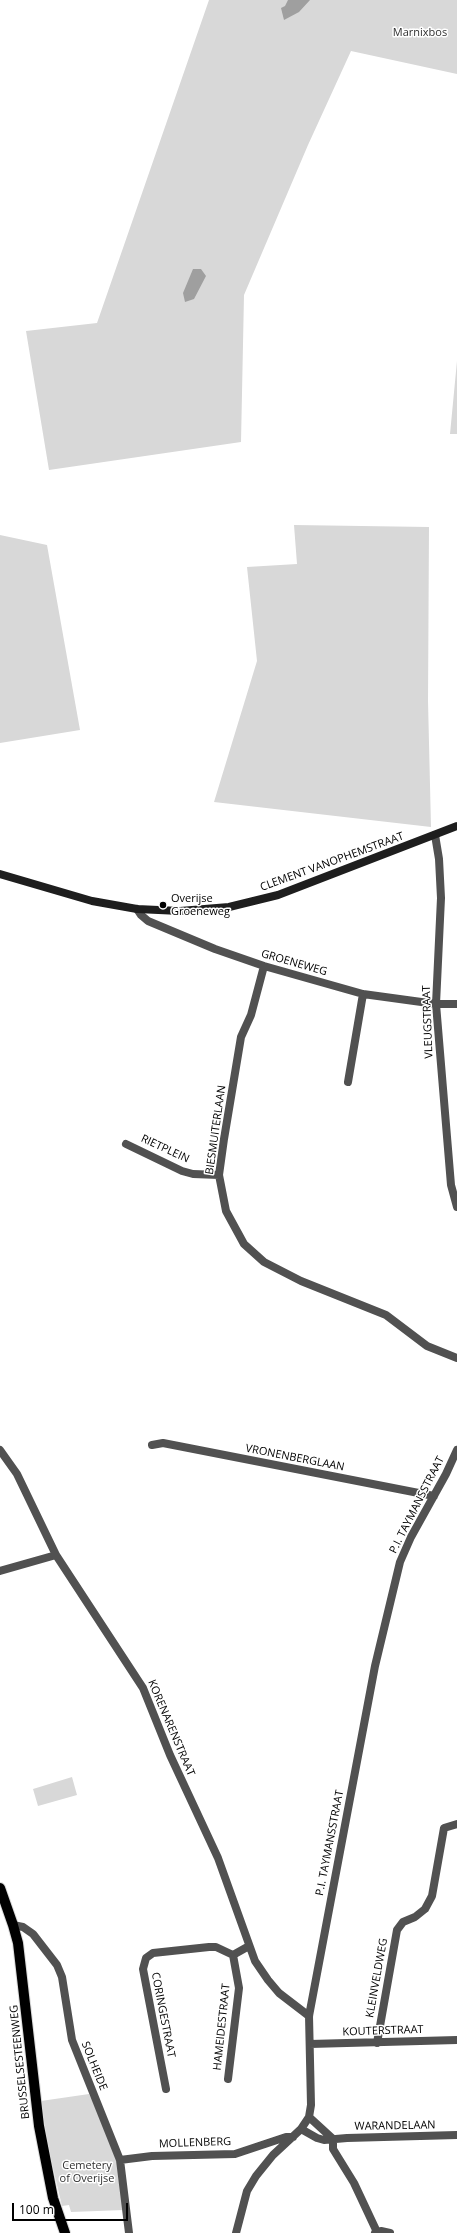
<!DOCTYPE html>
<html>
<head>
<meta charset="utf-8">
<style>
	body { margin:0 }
	#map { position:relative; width:457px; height:2233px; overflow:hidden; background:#fff; font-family:"Open Sans",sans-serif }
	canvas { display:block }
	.scale { position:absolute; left:12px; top:2203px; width:116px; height:18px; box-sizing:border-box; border:2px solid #000; border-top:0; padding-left:5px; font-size:12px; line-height:14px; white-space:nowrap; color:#000; -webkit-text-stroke:3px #fff; paint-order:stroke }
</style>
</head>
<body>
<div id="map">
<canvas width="457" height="2233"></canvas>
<div class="scale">100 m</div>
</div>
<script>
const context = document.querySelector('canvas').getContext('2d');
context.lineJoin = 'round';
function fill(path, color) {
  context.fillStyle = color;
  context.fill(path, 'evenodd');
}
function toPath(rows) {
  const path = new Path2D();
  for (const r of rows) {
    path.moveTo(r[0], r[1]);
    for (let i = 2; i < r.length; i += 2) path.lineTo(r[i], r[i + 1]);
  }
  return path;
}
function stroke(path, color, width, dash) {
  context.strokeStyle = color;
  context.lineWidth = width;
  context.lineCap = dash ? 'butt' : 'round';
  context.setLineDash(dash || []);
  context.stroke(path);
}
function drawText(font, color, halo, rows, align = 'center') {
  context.font = font + ' "Open Sans",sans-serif';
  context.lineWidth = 3;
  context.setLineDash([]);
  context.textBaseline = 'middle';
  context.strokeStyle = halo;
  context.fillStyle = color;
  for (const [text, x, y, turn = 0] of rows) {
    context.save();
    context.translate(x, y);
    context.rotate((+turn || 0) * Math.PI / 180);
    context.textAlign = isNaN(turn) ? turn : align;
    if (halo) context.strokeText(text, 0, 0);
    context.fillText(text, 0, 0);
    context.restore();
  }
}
fill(toPath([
	[209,0,457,0,457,74,351,51,308,145,244,295,241,442,49,470,26,331,97,323],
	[457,361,457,434,450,434],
	[294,525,429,527,428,701,431,827,214,802,257,661,247,567,297,564],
	[0,535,47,545,80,730,0,743],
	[72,1777,77,1795,38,1806,33,1789],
	[89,2094,91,2098,94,2100,118,2161,124,2210,71,2212,69,2205,62,2206,48,2147,41,2101]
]), '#d8d8d8');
fill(toPath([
	[288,0,310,0,299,12,284,20,281,8,285,6],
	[193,269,201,269,206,276,194,299,185,302,183,293]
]), '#9f9f9f');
const primary = toPath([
	[0,1888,13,1925,18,1943,39,2126,53,2198,65,2233]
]);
stroke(primary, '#dbdbdb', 12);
stroke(toPath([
	[435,835,439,859,441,898,436,1004,451,1185,457,1207],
	[137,909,141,915,148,921,215,949,264,966,363,994,436,1004,457,1004],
	[264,966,251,1015,241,1037,224,1139,219,1175,226,1211,244,1244,264,1262,301,1281,386,1315,427,1346,457,1358],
	[348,1082,363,994],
	[126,1144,182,1171,193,1174,219,1175],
	[152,1445,163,1443,434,1496],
	[0,1450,17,1474,56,1555,143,1688,170,1755,218,1858,255,1961,268,1980,279,1993,309,2016],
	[0,1571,56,1555],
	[13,1925,23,1927,33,1934,57,1965,62,1977,72,2040,120,2160,129,2233],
	[377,2043,397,1930,403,1922,415,1917,425,1909,432,1896,444,1828,457,1824],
	[310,2044,457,2040],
	[228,2079,239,1988,233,1955],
	[166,2089,143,1969,146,1958,153,1953,209,1947,216,1947,233,1955,249,1946],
	[309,2117,333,2139],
	[301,2129,317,2138,324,2140,347,2138,457,2135],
	[333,2139,333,2149,354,2183,377,2232],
	[120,2160,152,2156,235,2154,286,2137,293,2137],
	[236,2233,247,2191,256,2176,273,2155,301,2129,309,2117,311,2105,309,2016,375,1666,400,1562,411,1537,446,1474,457,1450],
	[375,2233,381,2231,390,2233]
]), '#515151', 8);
stroke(toPath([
	[0,874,92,901,137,909,180,911,229,907,278,895,457,826]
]), '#1e1e1e', 8);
stroke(primary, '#000', 10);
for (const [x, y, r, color] of [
	[163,905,4,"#000"]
]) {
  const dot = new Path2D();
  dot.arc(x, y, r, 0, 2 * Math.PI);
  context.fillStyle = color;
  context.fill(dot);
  stroke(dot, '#fff', 1.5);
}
drawText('11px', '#2f2f2f', '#fff', [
	["Marnixbos",420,33],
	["Cemetery",87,2166],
	["of Overijse",87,2179]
]);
drawText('11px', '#000', '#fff', [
	["CLEMENT VANOPHEMSTRAAT",332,862,-20],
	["GROENEWEG",294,963,16],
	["VLEUGSTRAAT",428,1022,-92],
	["BIESMUITERLAAN",216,1130,-82],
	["RIETPLEIN",165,1149,25],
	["VRONENBERGLAAN",295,1458,11],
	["P.I. TAYMANSSTRAAT",417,1505,-63],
	["KORENARENSTRAAT",171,1728,67],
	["P.I. TAYMANSSTRAAT",330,1843,-79],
	["KLEINVELDWEG",377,1978,-80],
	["CORINGESTRAAT",163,2015,79],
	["HAMEIDESTRAAT",222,2027,-84],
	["KOUTERSTRAAT",383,2031,-2],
	["BRUSSELSESTEENWEG",20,2062,-96],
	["SOLHEIDE",94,2066,68],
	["WARANDELAAN",395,2126,-1],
	["MOLLENBERG",195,2143,-2]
]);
drawText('11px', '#000', '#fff', [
	["Overijse",171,899],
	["Groeneweg",171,912]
], 'left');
</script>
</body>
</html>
